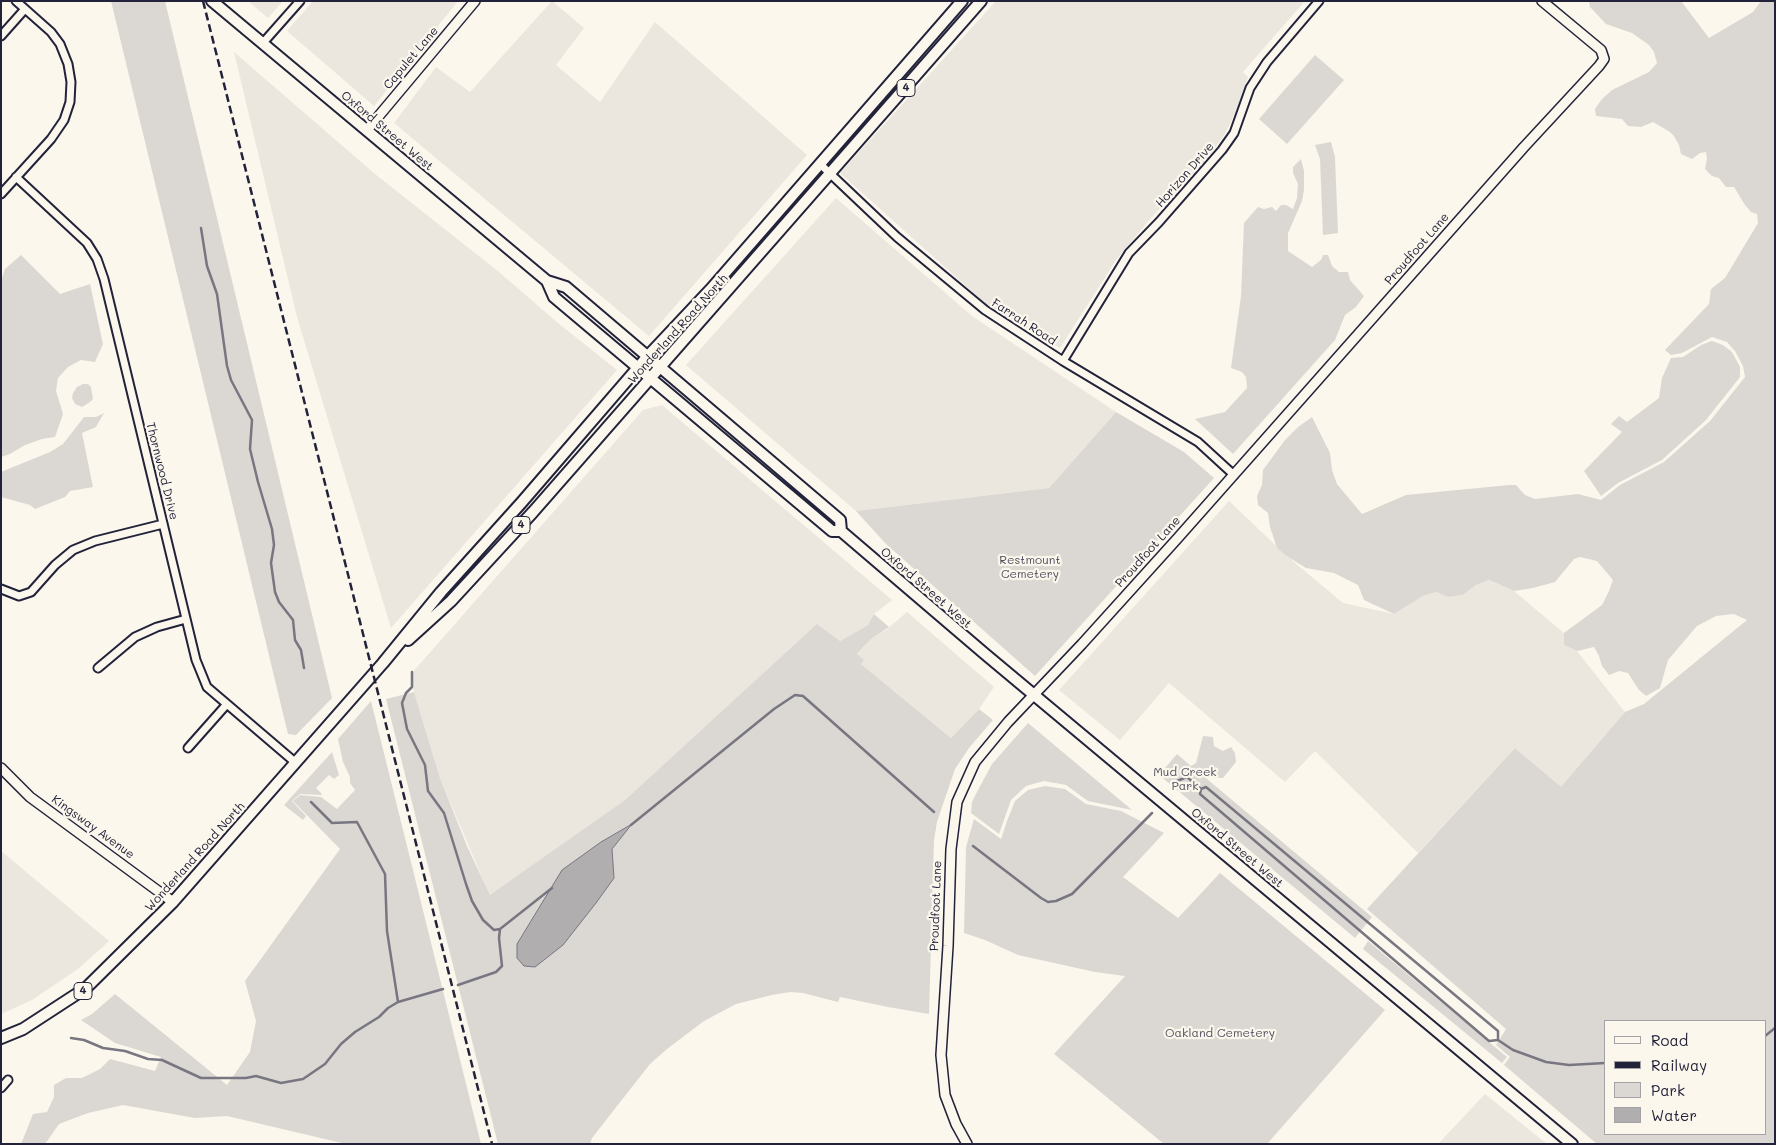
<!DOCTYPE html>
<html>
<head>
<meta charset="utf-8">
<style>
	body { margin:0 }
	#map { position:relative; width:1776px; height:1145px; overflow:hidden; background:#fbf7ec; font-family:Mali,sans-serif }
	canvas { display:block }
	.frame { position:absolute; inset:0; border:2px solid #22223b; pointer-events:none }
	.legend { position:absolute; left:1604px; top:1020px; width:162px; height:115px; box-sizing:border-box; background:#fbf7ec; border:1px solid #a4a2a5; margin:0; padding:6px 9px; list-style:none; font-size:15px; color:#22223b }
	.legend li { display:flex; align-items:center; gap:10px; height:25px }
	.legend b { width:25px; border:1px solid #a4a2a5 }
</style>
</head>
<body>
<div id="map">
<canvas width="1776" height="1145"></canvas>
<div class="frame"></div>
<ul class="legend">
<li><b style="height:6px;background:#fbf7ec"></b>Road</li>
<li><b style="height:6px;background:#22223b"></b>Railway</li>
<li><b style="height:14px;background:#dbd8d3"></b>Park</li>
<li><b style="height:14px;background:#b1aeb0"></b>Water</li>
</ul>
</div>
<script>
const context = document.querySelector('canvas').getContext('2d');
context.lineJoin = 'round';
function fill(path, color) {
  context.fillStyle = color;
  context.fill(path, 'evenodd');
}
function toPath(rows) {
  const path = new Path2D();
  for (const r of rows) {
    path.moveTo(r[0], r[1]);
    for (let i = 2; i < r.length; i += 2) path.lineTo(r[i], r[i + 1]);
  }
  return path;
}
function stroke(path, color, width, dash) {
  context.strokeStyle = color;
  context.lineWidth = width;
  context.lineCap = dash ? 'butt' : 'round';
  context.setLineDash(dash || []);
  context.stroke(path);
}
function drawText(font, color, halo, rows, align = 'center') {
  context.font = font + ' Mali,sans-serif';
  context.lineWidth = 4.5;
  context.setLineDash([]);
  context.textBaseline = 'middle';
  context.strokeStyle = halo;
  context.fillStyle = color;
  for (const [text, x, y, turn = 0] of rows) {
    context.save();
    context.translate(x, y);
    context.rotate((+turn || 0) * Math.PI / 180);
    context.textAlign = isNaN(turn) ? turn : align;
    if (halo) context.strokeText(text, 0, 0);
    context.fillText(text, 0, 0);
    context.restore();
  }
}
fill(toPath([
	[248,1,283,1,268,18],
	[313,1,458,1,374,106,287,31],
	[552,1,584,28,556,65,600,102,655,22,807,155,649,336,394,123,436,67,470,92],
	[996,1,1305,1,1243,72,1248,77,1236,111,1225,134,1206,160,1151,218,1116,260,1060,348,986,304,840,173],
	[234,52,375,174,499,272,558,323,617,370,391,628,297,317],
	[836,198,972,316,1116,412,1049,488,856,511,686,365],
	[662,405,892,600,874,614,868,625,840,641,817,625,625,800,490,896,440,778,414,692,411,674,643,410],
	[1229,501,1288,557,1343,603,1394,614,1423,596,1436,592,1448,597,1463,595,1476,585,1489,580,1514,591,1564,633,1564,645,1577,651,1625,712,1561,788,1515,748,1418,853,1315,751,1285,782,1169,683,1120,740,1059,690],
	[907,612,994,687,979,709,951,738,861,664,857,655,871,639,886,630],
	[1,851,109,941,78,969,32,1000,1,1014],
	[1485,1094,1547,1144,1438,1144]
]), '#ebe7df');
fill(toPath([
	[111,1,165,1,332,698,296,735,288,734],
	[1589,1,1681,1,1709,38,1753,12,1761,1,1775,1,1775,1144,1597,1144,1504,1065,1510,1057,1496,1045,1506,1029,1367,909,1515,748,1561,787,1625,712,1644,704,1747,620,1734,614,1716,616,1697,626,1668,660,1660,688,1646,696,1639,690,1628,673,1619,671,1609,675,1602,666,1599,656,1594,647,1577,651,1564,645,1564,633,1602,605,1609,591,1613,580,1597,561,1580,557,1574,559,1555,582,1533,588,1514,591,1489,580,1476,585,1463,595,1448,597,1436,592,1423,596,1394,614,1364,600,1358,585,1334,573,1306,568,1288,557,1277,548,1270,527,1268,513,1258,505,1257,496,1262,485,1263,470,1285,440,1298,427,1312,417,1330,453,1332,470,1337,484,1362,514,1406,495,1509,485,1516,485,1525,495,1535,499,1578,494,1601,500,1620,485,1664,462,1710,421,1745,377,1743,366,1735,351,1727,342,1712,337,1682,353,1671,355,1665,350,1709,304,1711,289,1725,278,1758,223,1757,214,1751,212,1745,205,1734,187,1726,187,1719,178,1712,176,1705,169,1707,159,1706,152,1700,153,1692,159,1681,154,1679,145,1674,136,1670,132,1653,122,1641,127,1628,126,1622,119,1596,116,1595,109,1602,99,1612,90,1649,72,1657,63,1654,52,1649,45,1632,33,1606,24,1590,7],
	[1605,1021,1765,1021,1765,1134,1605,1134],
	[1315,55,1344,80,1287,144,1259,119],
	[1331,142,1335,157,1338,233,1323,235,1320,159,1315,145],
	[1301,159,1304,171,1304,190,1302,201,1288,233,1288,251,1312,267,1321,260,1323,255,1328,255,1332,266,1339,272,1348,272,1350,280,1364,296,1356,307,1345,315,1335,340,1233,454,1195,419,1225,412,1247,388,1246,377,1242,372,1231,368,1241,296,1244,223,1258,207,1264,209,1272,207,1276,211,1281,205,1286,205,1293,209,1297,198,1298,184,1293,173,1293,167],
	[21,255,60,294,90,284,103,344,95,362,81,360,68,367,58,378,56,391,63,414,55,437,42,439,25,445,10,454,1,457,1,281,5,269],
	[1712,341,1723,345,1732,352,1740,367,1740,377,1706,420,1662,460,1618,483,1601,496,1584,471,1622,432,1611,424,1619,416,1627,422,1659,398,1662,378,1671,358,1683,357,1701,345],
	[83,384,88,384,91,387,93,399,90,402,82,407,75,404,72,398,73,393,77,387],
	[1116,412,1184,452,1214,478,1035,676,886,544,856,511,1049,488],
	[104,413,96,427,82,433,93,487,70,491,65,497,35,509,30,505,1,497,1,472,50,452,63,444,84,417,96,417],
	[874,614,889,627,871,639,857,654,864,660,861,664,951,738,979,709,993,720,969,748,955,769,937,822,934,840,929,1014,888,1007,840,997,838,1002,803,993,790,992,772,995,736,1004,704,1021,667,1049,650,1064,592,1138,590,1144,498,1144,386,699,414,692,440,778,467,846,490,895,625,800,817,624,840,641,868,625],
	[371,701,481,1144,346,1144,227,1116,195,1118,123,1105,88,1113,59,1124,45,1144,21,1144,33,1114,47,1112,54,1097,54,1085,66,1078,82,1078,100,1069,110,1059,155,1071,161,1057,115,1043,81,1020,92,1014,115,994,227,1085,250,1052,256,1021,245,981,340,849,293,801,300,795,321,797,337,809,355,790,350,783,350,777,343,762,338,739],
	[1028,723,1132,810,1088,801,1066,785,1044,781,1026,786,1011,800,999,834,971,813,972,802,977,792,992,764],
	[1203,736,1213,737,1214,746,1223,751,1231,747,1235,753,1236,762,1223,778,1208,777,1207,779,1372,917,1355,938,1159,775,1177,754,1191,766,1196,763],
	[332,752,339,775,334,779,329,775,316,788,322,794,321,795,300,794,292,801,306,816,303,820,284,805],
	[1045,786,1065,789,1086,804,1121,811,1164,833,1123,877,1178,918,1220,873,1385,1010,1267,1144,1164,1144,1054,1054,1125,976,1095,972,1018,955,985,940,964,933,966,847,974,819,1001,839,1007,821,1015,801,1028,790],
	[1368,941,1507,1057,1502,1063,1363,949]
]), '#dbd8d3');
const water = toPath([
	[632,824,612,849,614,878,596,903,563,945,535,967,524,966,517,958,517,944,562,870,601,842,632,824]
]);
fill(water, '#b1aeb0');
stroke(water, '#787681', 1);
stroke(toPath([
	[201,228,207,266,217,294,227,366,231,380,252,420,250,449,258,482,272,529,274,545,271,563,275,592,279,602,293,620,295,640,301,650,304,668],
	[412,672,412,687,406,693,402,703,407,729,425,765,428,791,444,813,466,884,472,901,483,920,494,930,500,929,552,888],
	[1172,789,1177,781,1187,777,1201,789,1200,794,1489,1041,1498,1040,1513,1050,1546,1062,1569,1065,1605,1063],
	[1201,789,1206,787,1498,1031,1498,1040],
	[311,802,332,823,357,822,385,874,387,931,398,1002],
	[631,825,774,709,795,695,803,696,934,812],
	[973,846,1041,898,1048,902,1056,901,1072,894,1152,813],
	[458,985,496,972,502,966,499,938,500,929],
	[1765,1036,1775,1028],
	[71,1038,84,1040,103,1048,125,1051,148,1059,162,1060,201,1078,246,1078,256,1076,281,1083,303,1079,325,1064,341,1044,355,1032,379,1017,388,1008,398,1002,443,989]
]), '#787681', 2.5);
const minor = toPath([
	[1,36,25,9],
	[262,44,300,1],
	[820,164,897,237,985,310,1063,361,1198,442,1234,475],
	[16,177,87,243,97,259,104,279,196,660,207,687,296,763],
	[1,194,51,139,64,120,70,102,71,82,68,64,60,44,51,32,16,1],
	[1063,361,1129,253,1159,222,1222,150,1234,133,1250,88,1267,62,1319,1],
	[1,589,19,596,31,592,55,565,73,550,95,541,163,524],
	[98,668,135,637,157,627,186,619],
	[188,748,227,704],
	[1,1088,8,1080]
]);
const tertiary = toPath([
	[367,130,475,1],
	[1,768,30,797,173,902],
	[967,1144,956,1124,945,1095,941,1055,948,946,951,849,957,802,975,762,1008,722,1082,644,1176,540,1524,147,1599,66,1604,59,1601,50,1542,1]
]);
const secondary = toPath([
	[212,1,547,281,566,287,840,520,841,531],
	[547,281,554,297,832,531,841,531,985,654,1572,1144]
]);
const primary = toPath([
	[408,640,451,601,533,512,981,1],
	[1,1038,23,1029,86,988,173,902,383,663,441,592,522,502,648,356,711,289,962,1]
]);
stroke(minor, '#22223b', 11);
stroke(tertiary, '#22223b', 12);
stroke(secondary, '#22223b', 14);
stroke(primary, '#22223b', 14);
stroke(minor, '#fbf7ec', 7);
stroke(tertiary, '#fbf7ec', 9);
stroke(secondary, '#fbf7ec', 10);
stroke(primary, '#fbf7ec', 10);
stroke(toPath([
	[203,1,492,1144]
]), '#22223b', 2.5, [8, 4]);
for (const [x, y, w] of [
	[906,88,18],
	[521,525,18],
	[83,991,18]
]) {
  const box = new Path2D();
  box.roundRect(x - w / 2, y - 8.5, w, 17, 4);
  context.fillStyle = '#fbf7ec';
  context.fill(box);
  stroke(box, '#22223b', 1);
}
drawText('bold 11px', '#22223b', null, [
	["4",906,88],
	["4",521,525],
	["4",83,991]
]);
drawText('12px', '#22223b', '#fbf7ec', [
	["Capulet Lane",411,58,-50],
	["Oxford Street West",387,131,40],
	["Horizon Drive",1185,175,-49],
	["Proudfoot Lane",1417,249,-49],
	["Farrah Road",1024,322,33],
	["Wonderland Road North",678,329,-48],
	["Thornwood Drive",162,471,76],
	["Proudfoot Lane",1148,552,-48],
	["Oxford Street West",926,588,41],
	["Kingsway Avenue",93,827,36],
	["Oxford Street West",1237,848,40],
	["Wonderland Road North",195,857,-48],
	["Proudfoot Lane",936,906,-88]
]);
drawText('12px', '#505061', '#fbf7ec', [
	["Restmount",1030,560],
	["Cemetery",1030,574],
	["Mud Creek",1185,772],
	["Park",1185,786],
	["Oakland Cemetery",1220,1033]
]);
</script>
</body>
</html>
